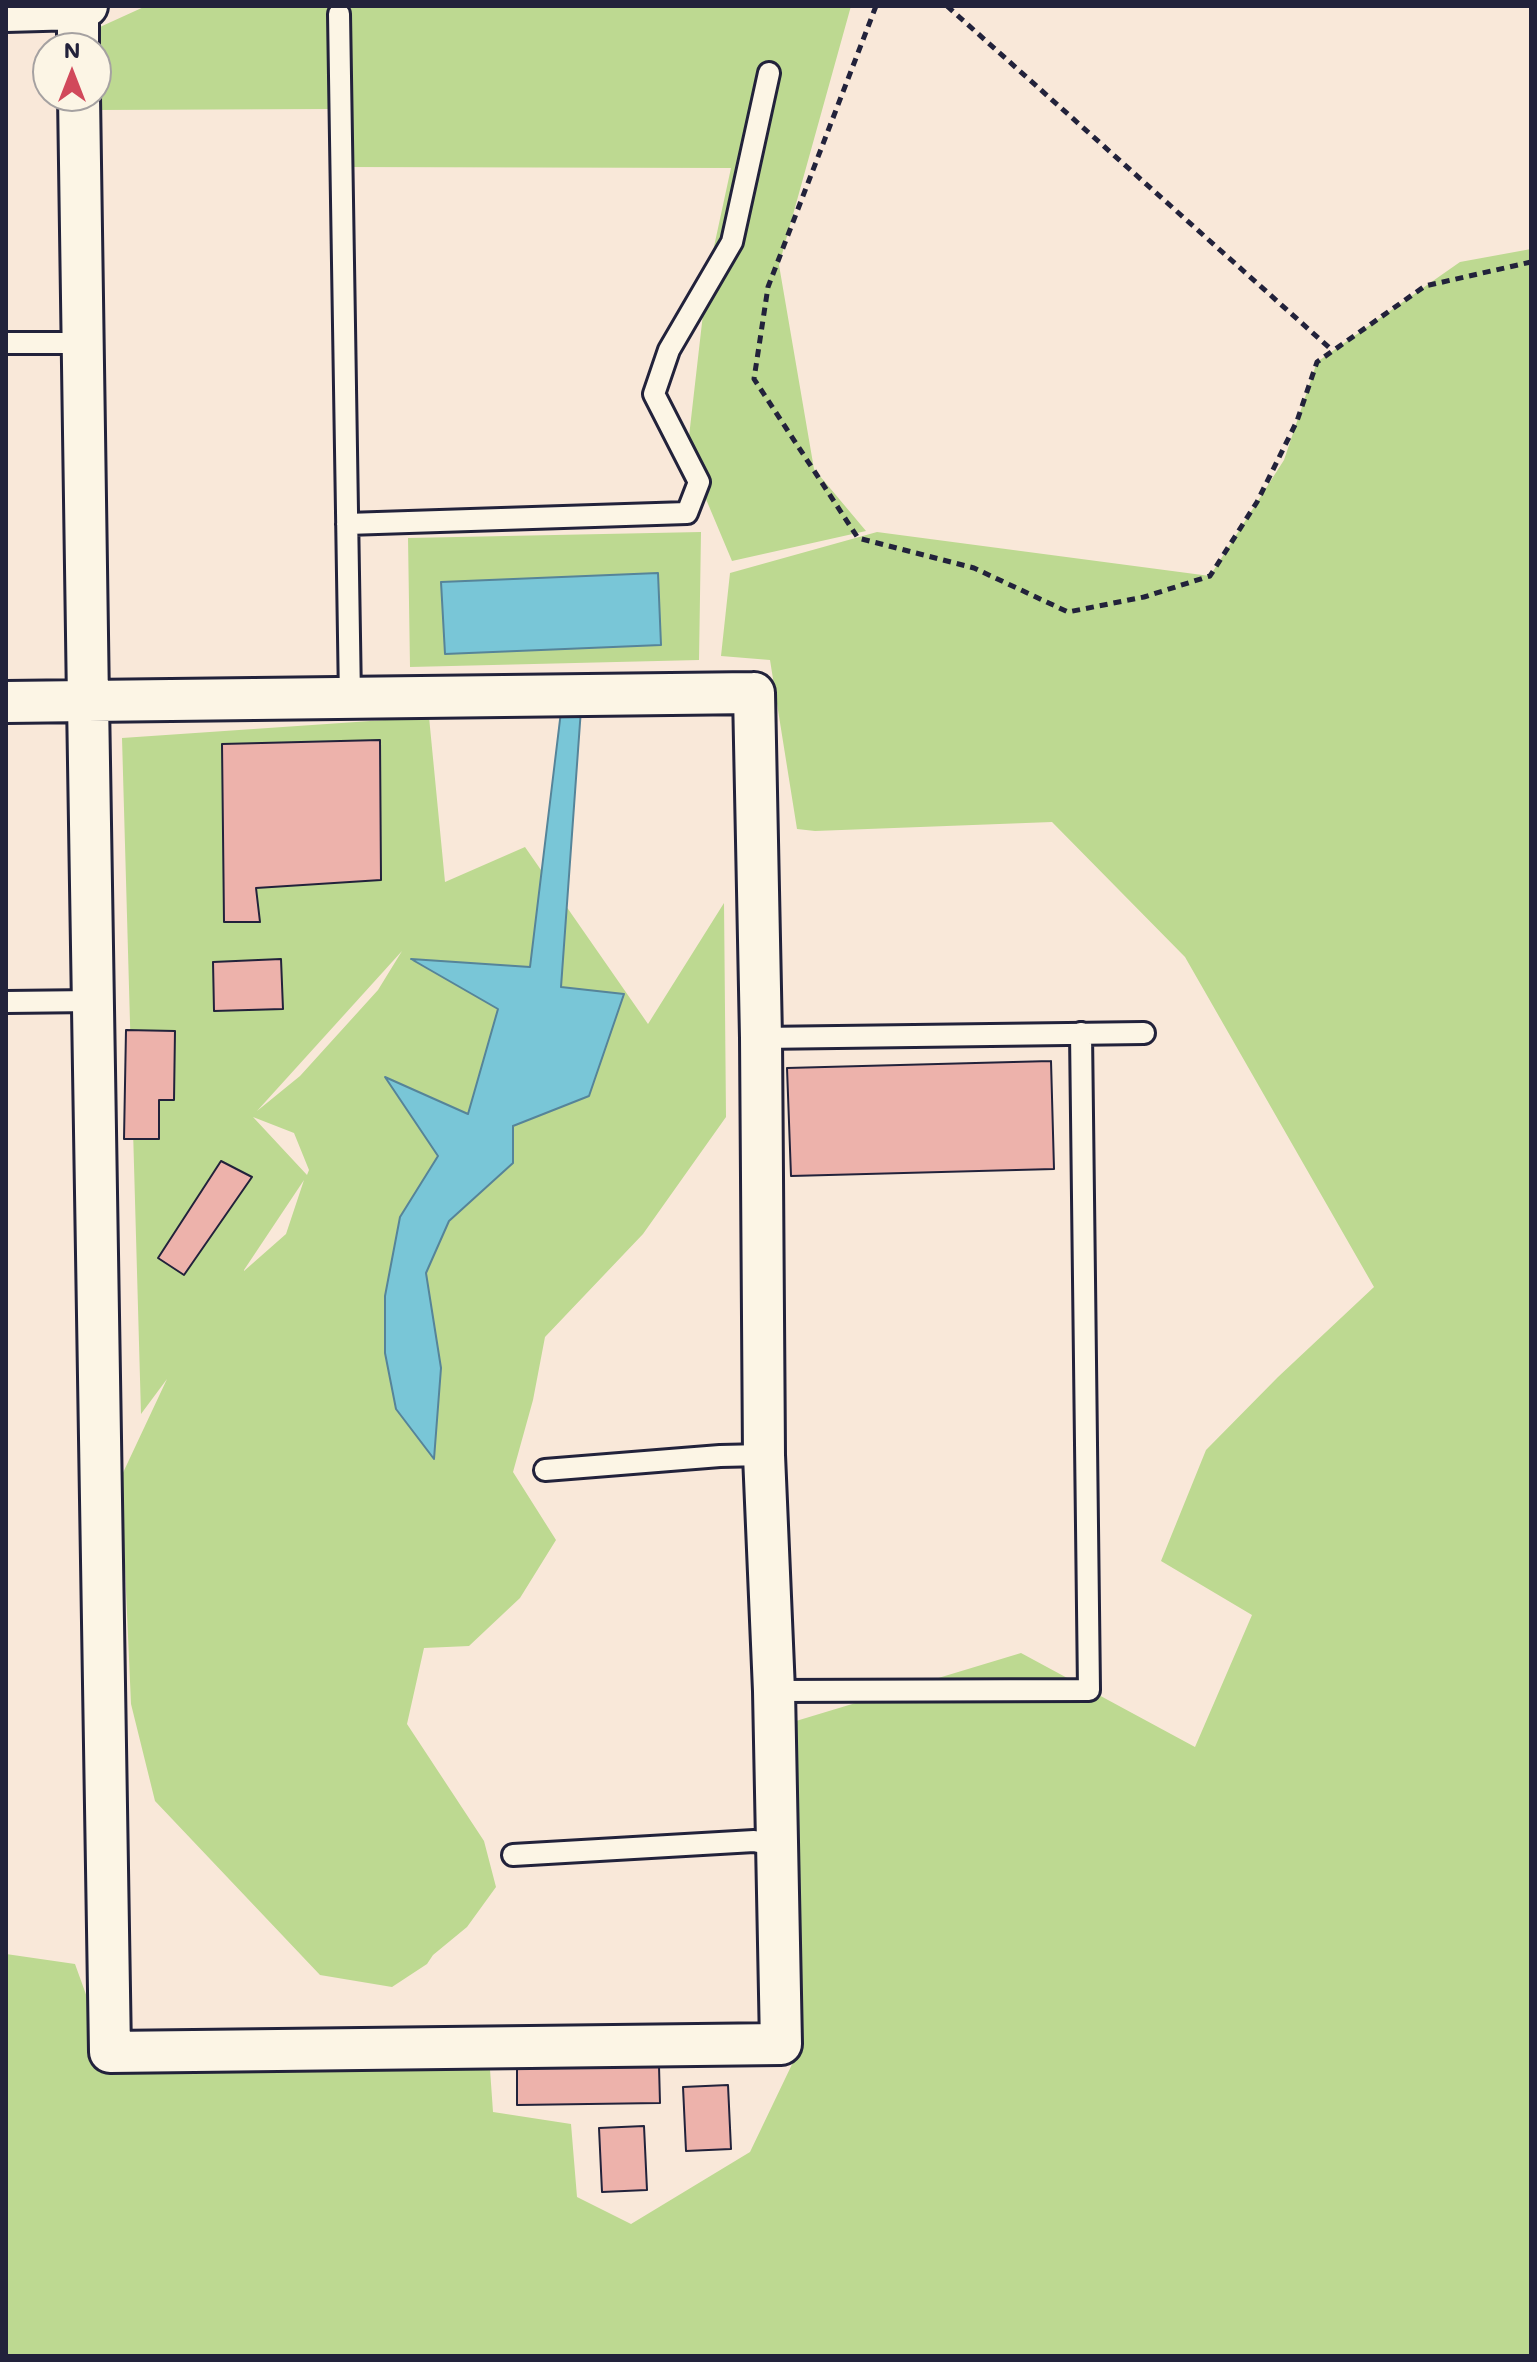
<!DOCTYPE html>
<html>
<head>
<meta charset="utf-8">
<style>
	body { margin:0 }
	#map { position:relative; width:1537px; height:2362px; overflow:hidden; background:#f9e8d9; font-family:Mali,sans-serif }
	canvas { display:block }
	.frame { position:absolute; inset:0; border:8px solid #22223b; pointer-events:none }
	.north { position:absolute; left:32px; top:32px; width:80px; height:80px; box-sizing:border-box; background:#fcf5e5; border:2px solid #a5a1a1; border-radius:50%; rotate:0deg; font-size:22px; font-weight:700; line-height:32px; text-align:center; color:#22223b }
	.north::after { content:''; display:block; margin:auto; width:28px; height:36px; background:#d1495b; clip-path:polygon(50% 0,100% 100%,50% 72%,0 100%) }
</style>
</head>
<body>
<div id="map">
<canvas width="1537" height="2362"></canvas>
<div class="frame"></div>
<div class="north">N</div>
</div>
<script>
const context = document.querySelector('canvas').getContext('2d');
context.lineJoin = 'round';
function fill(path, color) {
  context.fillStyle = color;
  context.fill(path, 'evenodd');
}
function toPath(rows) {
  const path = new Path2D();
  for (const r of rows) {
    path.moveTo(r[0], r[1]);
    for (let i = 2; i < r.length; i += 2) path.lineTo(r[i], r[i + 1]);
  }
  return path;
}
function stroke(path, color, width, dash) {
  context.strokeStyle = color;
  context.lineWidth = width;
  context.lineCap = dash ? 'butt' : 'round';
  context.setLineDash(dash || []);
  context.stroke(path);
}
fill(toPath([
	[146,6,851,6,779,265,814,469,866,531,732,561,687,454,707,279,731,168,346,167,328,109,97,110,96,48,78,37],
	[1531,249,1531,2356,6,2356,6,1954,75,1964,110,2061,489,2055,493,2112,571,2124,577,2197,631,2224,750,2152,796,2056,798,2033,796,1721,1021,1653,1195,1747,1252,1615,1161,1561,1206,1450,1278,1377,1374,1287,1185,957,1052,822,815,831,797,829,770,660,721,656,730,573,877,532,1210,576,1284,460,1317,362,1460,262],
	[701,532,699,660,410,667,408,538],
	[429,717,445,882,525,847,648,1024,724,903,726,1117,643,1234,545,1337,533,1400,513,1472,556,1540,520,1598,469,1646,424,1648,407,1724,484,1841,496,1887,467,1927,433,1955,427,1964,392,1987,320,1975,155,1801,131,1704,121,1477,167,1379,141,1414,122,738],
	[402,951,378,990,300,1076,257,1111],
	[253,1117,294,1133,309,1170,307,1175],
	[304,1180,286,1234,244,1271,244,1270]
]), '#bdd991');
const water = toPath([
	[658,573,661,645,445,654,441,582,658,573],
	[563,695,582,695,561,987,624,994,589,1096,513,1126,513,1163,449,1221,426,1273,441,1368,434,1459,396,1409,385,1353,385,1296,400,1217,438,1156,385,1077,468,1114,498,1009,411,959,530,967,563,695]
]);
fill(water, '#79c6d7');
stroke(water, '#568499', 2);
const building = toPath([
	[380,740,381,880,256,888,260,922,224,922,222,744,380,740],
	[281,959,283,1009,214,1011,213,962,281,959],
	[126,1030,175,1031,174,1100,159,1100,159,1139,124,1139,126,1030],
	[1051,1061,1054,1169,791,1176,787,1068,1051,1061],
	[221,1161,252,1177,184,1275,158,1258,221,1161],
	[659,2066,660,2103,517,2105,517,2068,659,2066],
	[728,2085,731,2149,686,2151,683,2087,728,2085],
	[644,2126,647,2190,602,2192,599,2128,644,2126]
]);
fill(building, '#edb2ab');
stroke(building, '#22223b', 2);
const service = toPath([
	[339,14,350,698],
	[6,343,83,343],
	[347,524,687,513,699,482,654,394,669,350,732,242,769,73],
	[6,1002,93,1001],
	[761,1038,1144,1033],
	[545,1470,720,1456,764,1455],
	[774,1691,1089,1690,1081,1033],
	[513,1855,754,1841,777,1846]
]);
const minor = toPath([
	[78,9,78,48],
	[6,11,78,9,87,6],
	[754,693,761,1038,764,1455,774,1691,781,2044,110,2052,88,701,754,693],
	[6,702,88,701,79,96]
]);
stroke(service, '#22223b', 26);
stroke(minor, '#22223b', 46);
stroke(toPath([
	[876,6,768,287,754,379,858,538,974,568,1068,612,1144,597,1210,576,1257,502,1297,421,1317,362,1425,286,1531,262],
	[947,6,1333,351]
]), '#22223b', 5, [8, 6]);
stroke(service, '#fcf5e5', 20);
stroke(minor, '#fcf5e5', 40);
</script>
</body>
</html>
